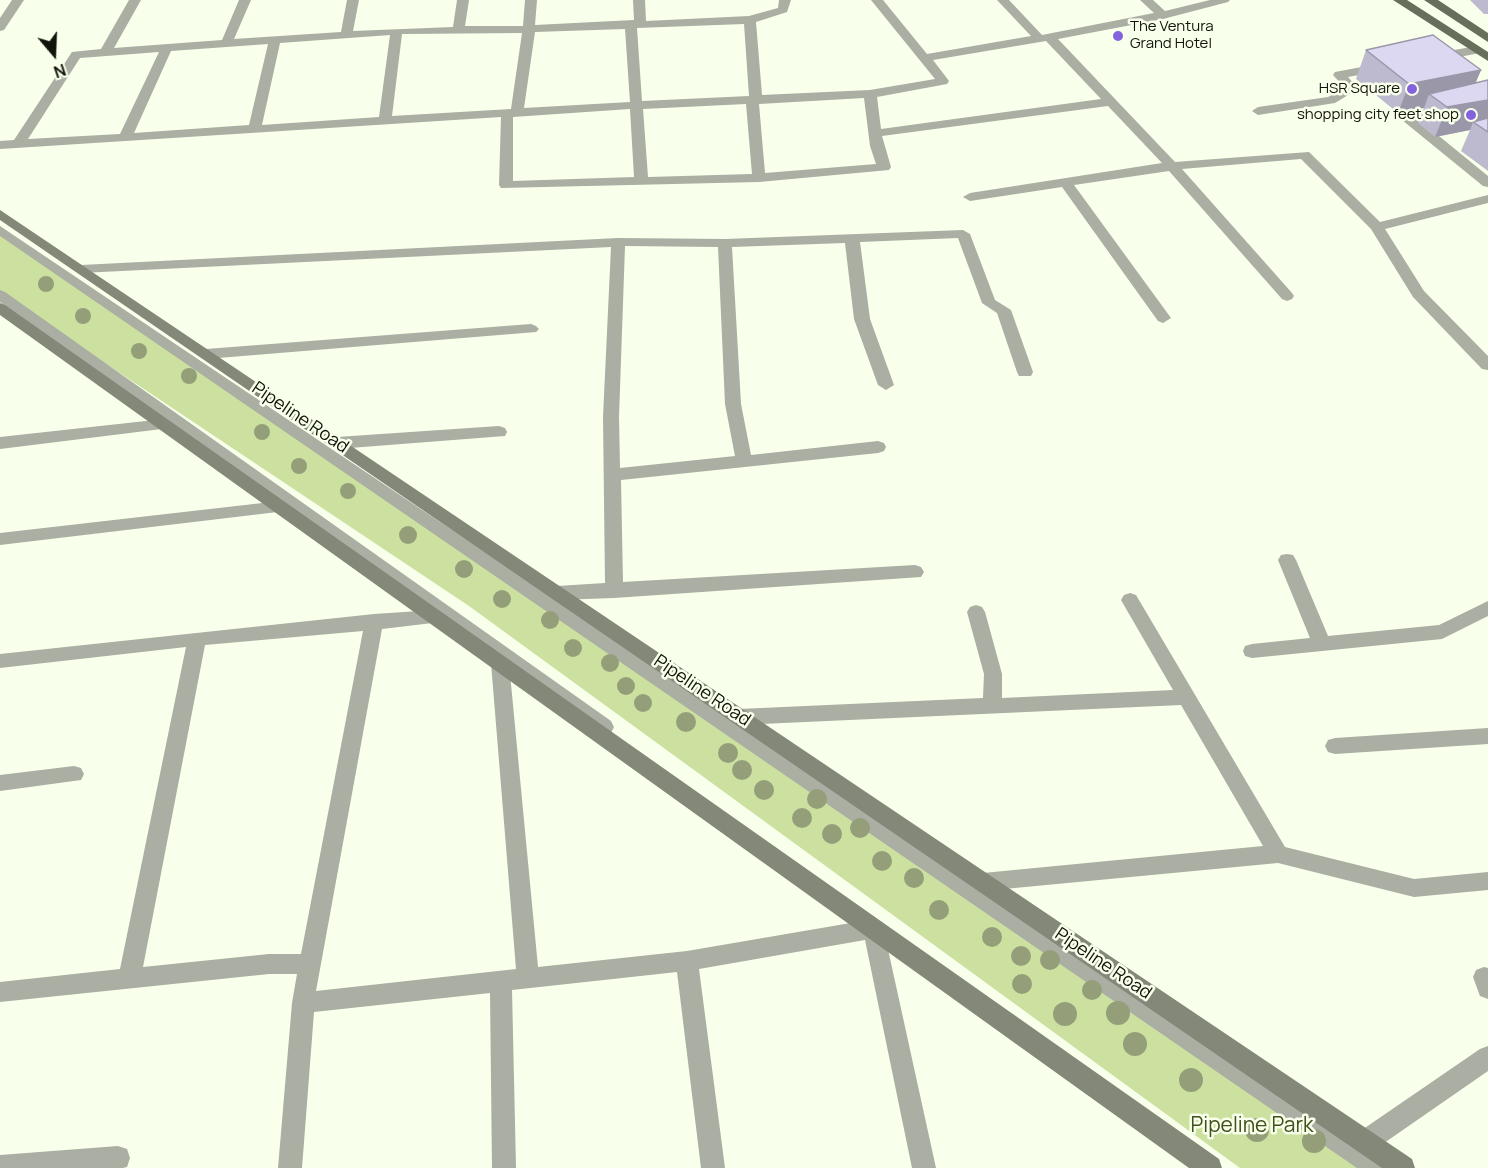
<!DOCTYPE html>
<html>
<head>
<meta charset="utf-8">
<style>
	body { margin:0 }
	#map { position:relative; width:1488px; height:1168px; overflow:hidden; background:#f8ffeb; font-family:Manrope,sans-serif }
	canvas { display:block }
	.north { position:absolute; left:24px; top:24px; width:60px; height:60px; -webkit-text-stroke:4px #f8ffeb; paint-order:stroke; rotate:161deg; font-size:16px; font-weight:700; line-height:24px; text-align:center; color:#11140b }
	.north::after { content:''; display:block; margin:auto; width:21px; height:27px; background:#11140b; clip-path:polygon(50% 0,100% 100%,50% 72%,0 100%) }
</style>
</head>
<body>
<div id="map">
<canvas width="1488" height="1168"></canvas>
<div class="north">N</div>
</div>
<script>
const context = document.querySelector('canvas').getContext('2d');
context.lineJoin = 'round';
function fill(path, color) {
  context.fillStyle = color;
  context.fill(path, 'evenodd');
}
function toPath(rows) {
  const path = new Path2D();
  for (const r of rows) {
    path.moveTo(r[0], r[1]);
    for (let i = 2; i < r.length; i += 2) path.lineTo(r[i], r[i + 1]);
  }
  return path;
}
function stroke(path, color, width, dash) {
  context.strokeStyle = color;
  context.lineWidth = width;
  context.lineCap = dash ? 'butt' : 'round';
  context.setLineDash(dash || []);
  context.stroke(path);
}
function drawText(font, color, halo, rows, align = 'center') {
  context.font = font + ' Manrope,sans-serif';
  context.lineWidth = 5;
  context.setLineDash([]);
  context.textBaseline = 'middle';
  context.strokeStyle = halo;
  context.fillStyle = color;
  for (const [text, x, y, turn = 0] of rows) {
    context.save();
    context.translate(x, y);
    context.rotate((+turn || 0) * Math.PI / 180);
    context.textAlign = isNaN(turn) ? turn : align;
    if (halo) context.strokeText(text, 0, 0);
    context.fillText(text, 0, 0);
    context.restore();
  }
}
fill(toPath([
	[0,227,1386,1168,1240,1168,469,606,0,293]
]), '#cce1a0');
fill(toPath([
	[1476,46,1482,50,1480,53,1433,62,1427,58,1433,54,1476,46],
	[1383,63,1389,67,1387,70,1348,77,1355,85,1353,92,1335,103,1258,115,1252,111,1258,107,1328,97,1341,90,1343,86,1333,75,1335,72,1383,63]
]), '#aaaea3');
fill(toPath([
	[0,226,1387,1159,1390,1168,1357,1168,0,236,0,226],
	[0,290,5,292,611,721,614,727,611,733,604,735,597,733,0,302,0,290]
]), '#aaaea3');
fill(toPath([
	[12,0,24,0,4,30,0,31,0,18,12,0],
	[129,0,141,0,114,48,222,40,239,0,251,0,234,39,341,32,347,0,359,0,353,31,453,27,457,0,469,0,465,26,523,26,525,0,537,0,535,25,634,20,633,0,645,0,646,21,749,16,778,8,779,0,791,0,787,12,756,22,762,95,870,90,935,79,871,0,883,0,927,54,1031,36,997,0,1009,0,1042,35,1154,13,1140,0,1153,0,1165,11,1210,0,1230,0,1228,2,1163,19,1058,39,1175,162,1309,152,1380,222,1488,195,1488,203,1385,229,1424,291,1488,356,1488,370,1482,369,1413,297,1371,229,1301,159,1182,169,1292,293,1294,296,1292,299,1287,301,1282,299,1169,171,1074,185,1171,318,1163,323,1158,321,1062,187,970,201,963,197,970,193,1162,163,1108,106,882,136,891,167,889,170,759,182,501,188,499,185,501,117,0,149,0,141,14,140,72,52,101,49,129,0],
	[744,24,749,96,642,101,637,28,744,24],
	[625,29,630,102,524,108,535,32,625,29],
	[522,33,511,109,392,116,402,34,522,33],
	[390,35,379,117,262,125,280,43,390,35],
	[1046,41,1101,99,881,129,877,97,947,84,949,81,933,60,1046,41],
	[268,44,249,125,134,133,171,51,268,44],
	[159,52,120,134,28,139,80,58,159,52],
	[864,98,870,146,876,164,765,173,759,104,864,98],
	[746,104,752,174,648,177,643,109,746,104],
	[630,109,634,177,513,181,513,117,630,109],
	[1407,113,1412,114,1488,176,1488,187,1483,186,1402,120,1401,117,1407,113],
	[963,230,970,234,995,300,1011,310,1033,372,1031,376,1019,376,1017,372,997,313,982,303,958,238,860,242,870,319,894,385,886,390,878,385,854,319,845,243,732,247,741,404,751,455,878,441,884,443,886,447,884,451,878,453,621,480,623,582,915,565,921,567,924,572,921,577,614,598,557,600,551,598,548,593,551,588,557,586,605,583,603,417,611,247,81,273,74,269,81,265,618,238,725,239,963,230],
	[625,246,718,247,725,404,735,456,620,468,619,417,625,246],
	[531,324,536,326,539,329,536,332,206,359,198,354,206,349,531,324],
	[164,419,170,420,172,424,170,428,0,449,0,437,164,419],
	[499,426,505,428,507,432,505,436,337,449,331,447,329,443,331,439,337,437,499,426],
	[280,501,286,503,289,507,286,511,0,545,0,533,280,501],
	[1287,554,1293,555,1296,560,1328,636,1439,625,1488,601,1488,616,1442,639,1252,658,1245,656,1243,651,1245,646,1252,644,1310,638,1278,560,1281,555,1287,554],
	[1130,593,1136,595,1285,847,1414,879,1488,872,1488,890,1414,897,1278,863,983,891,975,889,972,882,975,875,983,873,1263,846,1181,705,739,725,732,723,729,717,732,711,739,709,983,698,984,674,967,612,970,607,976,605,982,607,985,612,1002,674,1002,698,1173,690,1121,600,1124,595,1130,593],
	[435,610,441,612,444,617,441,622,382,629,316,991,516,969,491,663,493,658,500,656,507,658,509,663,538,967,687,951,874,919,882,922,936,1168,912,1168,865,940,699,969,725,1168,701,1168,677,972,512,990,516,1168,492,1168,490,993,314,1012,302,1168,278,1168,292,1003,297,974,269,974,0,1002,0,982,120,969,186,647,0,668,0,654,374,614,435,610],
	[363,631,301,954,269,954,143,967,205,645,363,631],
	[1488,728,1488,744,1335,754,1328,752,1325,746,1328,740,1335,738,1488,728],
	[74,766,81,768,84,774,81,780,0,791,0,775,74,766],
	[1484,967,1488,968,1488,999,1480,996,1473,977,1476,970,1484,967],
	[1488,1046,1488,1071,1374,1150,1365,1154,1356,1150,1353,1142,1356,1134,1480,1049,1488,1046],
	[118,1146,127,1149,130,1158,127,1167,123,1168,0,1168,0,1155,118,1146]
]), '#aaaea3');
fill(toPath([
	[0,210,1412,1159,1415,1168,1382,1168,0,220,0,210],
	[0,303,5,305,1219,1159,1222,1168,1189,1168,0,315,0,303]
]), '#838879');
fill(toPath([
	[1393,0,1407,0,1488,52,1488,61,1393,0],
	[1424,0,1438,0,1488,33,1488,42,1424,0]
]), '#676e5b');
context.fillStyle = '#949f7a';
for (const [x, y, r] of [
	[46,284,8],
	[83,316,8],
	[139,351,8],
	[189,376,8],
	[262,432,8],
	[299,466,8],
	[348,491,8],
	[408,535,9],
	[464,569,9],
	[502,599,9],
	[550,620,9],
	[573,648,9],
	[610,663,9],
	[626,686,9],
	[643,703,9],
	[686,722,10],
	[728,753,10],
	[742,770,10],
	[764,790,10],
	[817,799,10],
	[802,818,10],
	[860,828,10],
	[832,834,10],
	[882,861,10],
	[914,878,10],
	[939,910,10],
	[992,937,10],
	[1021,956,10],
	[1050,960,10],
	[1022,984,10],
	[1092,990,10],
	[1118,1013,12],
	[1065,1014,12],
	[1135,1044,12],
	[1191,1080,12],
	[1257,1130,12],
	[1314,1141,12]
]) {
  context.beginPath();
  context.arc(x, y, r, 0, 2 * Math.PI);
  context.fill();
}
fill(toPath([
	[1470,0,1488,0,1488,14,1484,14],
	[1366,50,1481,70,1475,83,1488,80,1488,171,1461,151,1470,130,1435,137,1418,123,1424,108,1398,113,1356,79]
]), '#bdbacf');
fill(toPath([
	[1481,70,1469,99,1429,94,1424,108,1398,113,1409,84],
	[1488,100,1488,127,1473,122,1470,130,1435,137,1447,107]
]), '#9a97a9');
const building = toPath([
	[1433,35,1481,70,1409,84,1366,50,1433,35],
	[1488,80,1488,100,1447,107,1429,94,1488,80],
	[1488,118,1488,132,1473,122,1488,118]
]);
fill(building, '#dcd8f1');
stroke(building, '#9a97a9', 1.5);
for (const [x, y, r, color] of [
	[1118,36,6,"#8562dd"],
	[1412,89,6,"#8562dd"],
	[1471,115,6,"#8562dd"]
]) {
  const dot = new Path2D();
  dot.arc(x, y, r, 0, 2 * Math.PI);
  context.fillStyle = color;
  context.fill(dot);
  stroke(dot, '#f8ffeb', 2);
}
drawText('15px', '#11140b', '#f8ffeb', [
	["The Ventura",1130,27,"left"],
	["Grand Hotel",1130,44,"left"],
	["HSR Square",1400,89],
	["shopping city feet shop",1459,115]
], 'right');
drawText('18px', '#11140b', '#f8ffeb', [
	["Pipeline Road",300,418,34],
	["Pipeline Road",702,691,34],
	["Pipeline Road",1103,964,34]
]);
drawText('21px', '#42501d', '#f8ffeb', [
	["Pipeline Park",1252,1126]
]);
</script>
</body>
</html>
